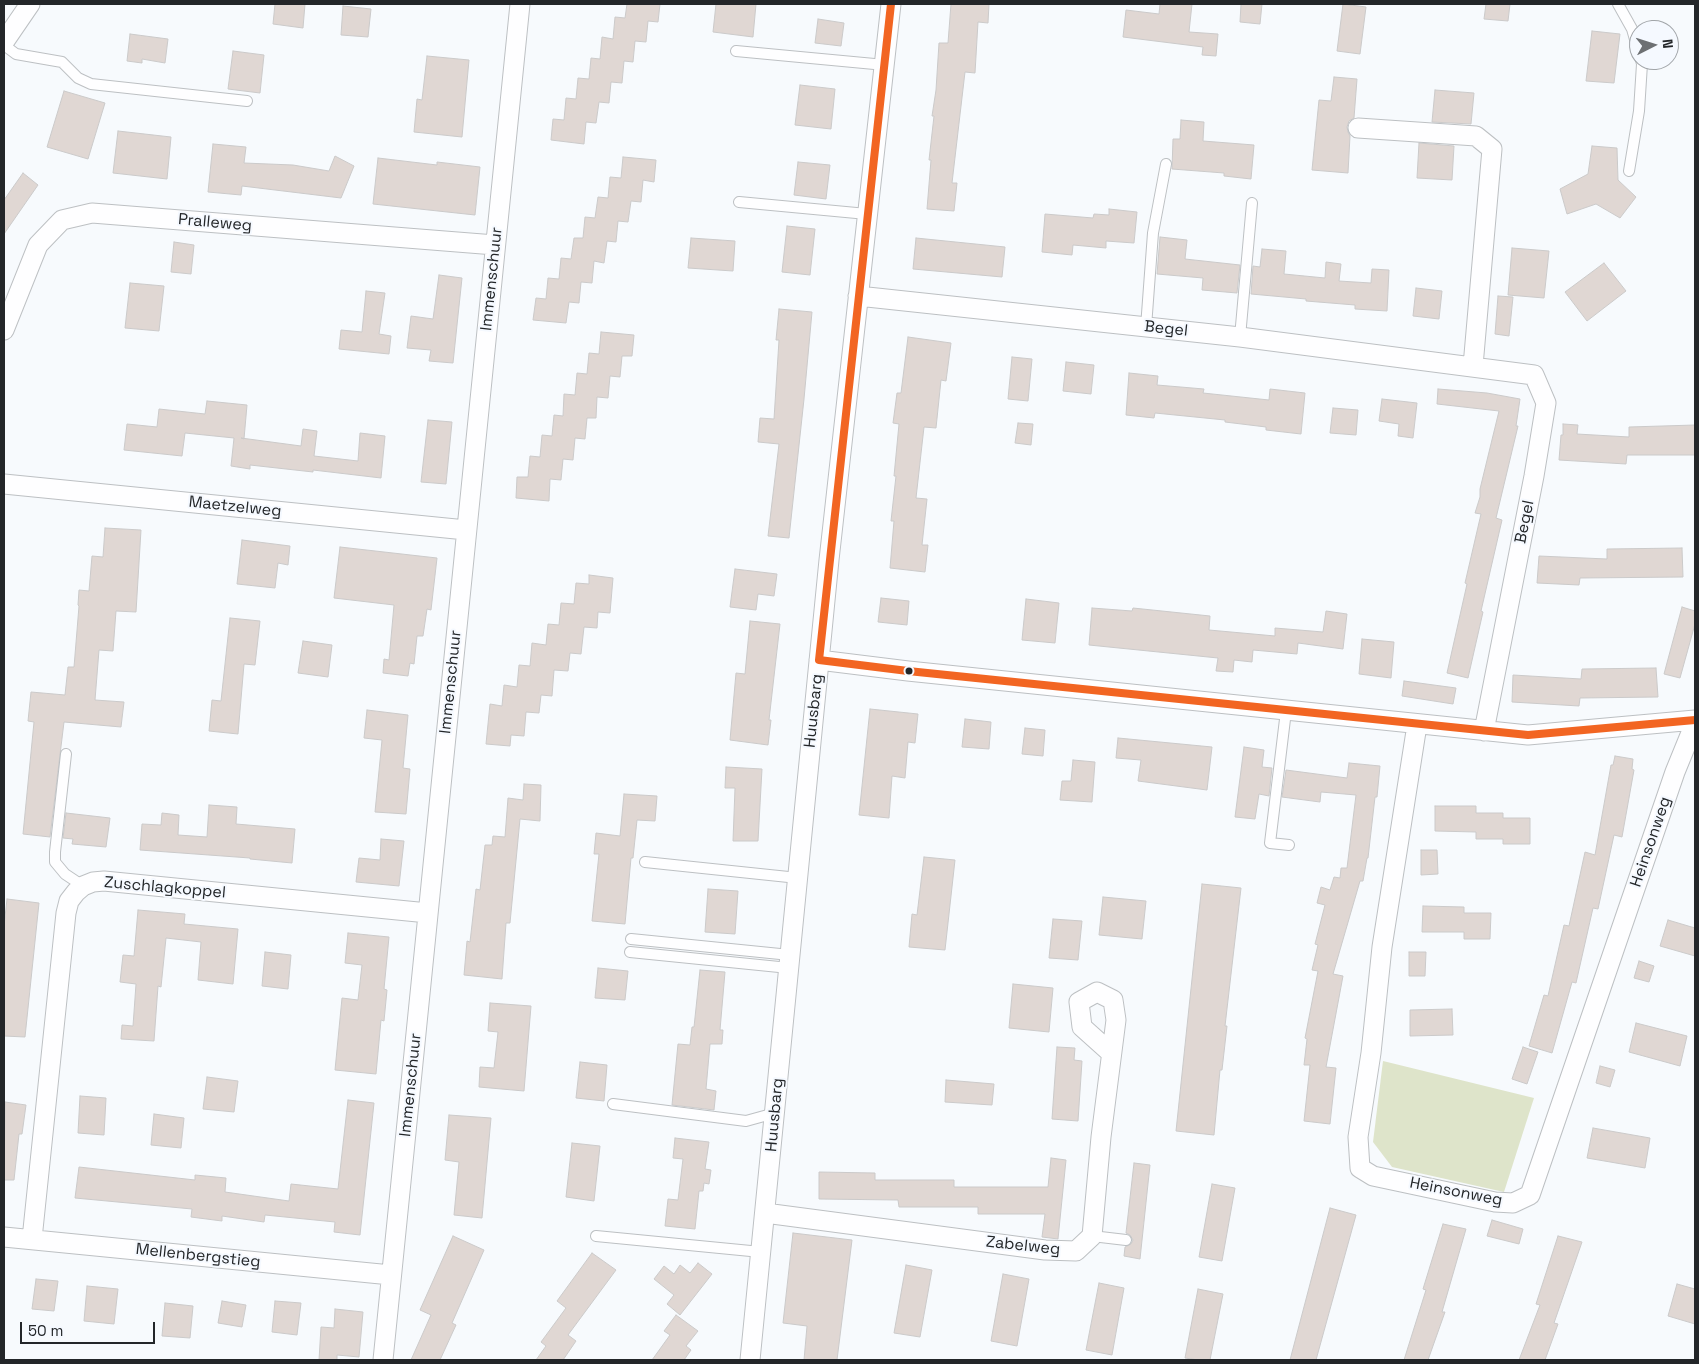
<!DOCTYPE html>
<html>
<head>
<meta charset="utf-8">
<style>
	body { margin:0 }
	#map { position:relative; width:1699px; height:1364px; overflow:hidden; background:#f7fafd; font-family:"Space Grotesk",sans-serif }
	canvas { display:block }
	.frame { position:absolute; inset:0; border:5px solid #232629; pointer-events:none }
	.north { position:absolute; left:1629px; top:20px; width:50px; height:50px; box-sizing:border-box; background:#f5f9ff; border:1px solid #a1a5a9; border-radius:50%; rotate:85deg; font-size:14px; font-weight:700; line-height:20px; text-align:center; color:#232629 }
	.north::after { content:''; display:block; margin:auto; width:18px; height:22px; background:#6d7073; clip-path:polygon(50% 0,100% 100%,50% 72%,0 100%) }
	.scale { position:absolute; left:20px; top:1322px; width:135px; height:22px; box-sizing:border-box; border:2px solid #232629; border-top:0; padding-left:6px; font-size:15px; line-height:18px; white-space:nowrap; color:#232629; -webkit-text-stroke:4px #f5f9ff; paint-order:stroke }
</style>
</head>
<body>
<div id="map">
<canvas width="1699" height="1364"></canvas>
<div class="frame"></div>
<div class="north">N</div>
<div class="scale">50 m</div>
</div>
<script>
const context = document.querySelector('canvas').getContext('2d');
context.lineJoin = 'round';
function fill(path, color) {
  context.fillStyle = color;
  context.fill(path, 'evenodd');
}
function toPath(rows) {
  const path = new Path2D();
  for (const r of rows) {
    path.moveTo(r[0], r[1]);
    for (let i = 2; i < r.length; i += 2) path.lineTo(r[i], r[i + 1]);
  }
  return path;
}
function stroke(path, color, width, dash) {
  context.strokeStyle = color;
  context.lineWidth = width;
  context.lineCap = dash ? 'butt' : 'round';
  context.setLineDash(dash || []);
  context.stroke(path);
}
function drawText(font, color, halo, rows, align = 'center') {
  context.font = font + ' "Space Grotesk",sans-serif';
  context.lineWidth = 4;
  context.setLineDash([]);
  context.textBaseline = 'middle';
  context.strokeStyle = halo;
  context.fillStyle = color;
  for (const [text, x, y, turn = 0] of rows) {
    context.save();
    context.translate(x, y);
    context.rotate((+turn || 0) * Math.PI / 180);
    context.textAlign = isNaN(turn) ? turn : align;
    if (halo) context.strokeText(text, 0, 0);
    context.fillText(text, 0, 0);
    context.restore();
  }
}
fill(toPath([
	[1383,1061,1534,1098,1504,1192,1392,1167,1373,1142]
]), '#dee4ca');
const building = toPath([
	[275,4,305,4,303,28,273,24,275,4],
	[627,4,660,4,658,22,648,21,646,42,635,41,633,62,624,61,622,83,611,82,609,103,599,102,596,123,586,122,584,144,551,140,553,119,564,120,566,98,576,99,578,78,589,79,591,58,600,59,602,37,613,39,615,17,625,18,627,4],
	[716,4,756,4,753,37,713,32,716,4],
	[951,4,989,4,988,23,978,22,975,73,965,72,952,183,957,183,954,211,927,209,931,160,929,160,934,116,932,116,936,90,939,43,948,43,951,4],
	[1160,4,1192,4,1189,32,1218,34,1216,56,1202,55,1203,47,1123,37,1126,10,1159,14,1160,4],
	[1241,4,1262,4,1260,24,1240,22,1241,4],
	[1343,4,1366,7,1360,54,1337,51,1343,4],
	[1486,4,1510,4,1508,21,1484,19,1486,4],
	[343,6,371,9,368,37,341,35,343,6],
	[818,19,844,23,841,46,815,43,818,19],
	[1592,31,1620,34,1614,83,1586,81,1592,31],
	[130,34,168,39,165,63,142,59,142,63,127,61,130,34],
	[233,51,264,55,260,93,228,89,233,51],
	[427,56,469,60,462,137,414,132,417,99,422,100,427,56],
	[1334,77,1357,79,1354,118,1349,121,1347,127,1348,132,1350,136,1348,173,1312,170,1319,100,1331,101,1334,77],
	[800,85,835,89,831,129,795,125,800,85],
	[1435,90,1474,93,1471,124,1432,122,1435,90],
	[64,91,105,103,88,159,47,147,64,91],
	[1181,120,1204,122,1203,141,1254,145,1251,179,1224,176,1224,173,1172,169,1173,139,1180,139,1181,120],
	[118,131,171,137,167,179,113,173,118,131],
	[1419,143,1454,146,1452,180,1417,178,1419,143],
	[213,144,246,147,244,163,293,165,329,171,335,156,354,166,341,198,242,186,241,195,208,192,213,144],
	[1592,146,1617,148,1618,180,1636,197,1620,218,1596,204,1567,214,1560,189,1588,174,1592,146],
	[623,157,656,160,654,182,643,180,641,202,631,201,628,222,618,221,616,242,607,241,604,263,594,261,592,283,581,282,579,303,569,302,566,323,533,320,536,298,546,299,548,278,559,279,561,258,571,259,574,238,583,238,585,217,595,218,598,197,608,198,610,177,621,178,623,157],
	[378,158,437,165,437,162,480,167,475,215,373,204,378,158],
	[798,162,830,165,826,199,794,195,798,162],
	[23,173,38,185,4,234,4,200,23,173],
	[1109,209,1137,212,1134,243,1106,241,1106,248,1073,245,1072,255,1042,252,1045,214,1093,218,1094,214,1109,215,1109,209],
	[787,226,815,229,810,275,782,272,787,226],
	[1160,237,1187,240,1185,259,1240,265,1237,293,1202,290,1203,278,1157,274,1160,237],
	[691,238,735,241,733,271,688,268,691,238],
	[916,238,1005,247,1002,277,913,269,916,238],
	[174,242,194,245,191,274,171,272,174,242],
	[1512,248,1549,251,1544,298,1508,295,1512,248],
	[1262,249,1286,251,1284,274,1325,278,1326,262,1341,264,1339,281,1371,283,1372,269,1389,270,1387,311,1355,309,1355,305,1306,301,1306,299,1251,294,1253,266,1260,267,1262,249],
	[1604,263,1626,291,1587,321,1565,292,1604,263],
	[439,275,462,278,453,363,429,361,431,350,407,348,411,316,433,319,439,275],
	[130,283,164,286,159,331,125,328,130,283],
	[1416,288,1442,291,1439,319,1413,316,1416,288],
	[366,291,385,293,379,334,391,336,389,354,339,349,341,330,362,332,366,291],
	[1498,296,1513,297,1509,336,1495,334,1498,296],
	[779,309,812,312,804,399,789,538,768,536,779,444,758,442,760,418,774,419,779,340,776,340,779,309],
	[601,332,634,335,632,356,622,356,620,377,610,376,608,398,597,397,596,418,587,418,585,439,575,438,573,460,563,459,561,480,550,479,549,501,516,498,517,477,528,477,530,456,540,457,542,435,552,436,554,415,563,416,564,394,575,395,577,373,587,374,589,353,599,354,601,332],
	[908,337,951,343,946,381,941,380,936,428,924,427,916,498,927,499,922,545,928,545,925,572,890,568,894,521,891,521,896,476,894,476,899,424,893,423,897,393,901,393,908,337],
	[1012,357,1032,359,1028,401,1008,399,1012,357],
	[1066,362,1094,365,1091,394,1063,391,1066,362],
	[1129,373,1158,376,1157,385,1204,389,1203,393,1269,400,1270,389,1305,393,1301,434,1266,430,1266,427,1225,422,1225,420,1155,413,1154,418,1126,415,1129,373],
	[1438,389,1487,393,1520,399,1516,426,1518,426,1496,518,1502,520,1481,611,1483,612,1468,678,1447,673,1467,584,1465,583,1481,514,1475,513,1480,497,1480,489,1499,411,1437,404,1438,389],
	[1382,399,1417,403,1413,438,1398,436,1399,424,1379,421,1382,399],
	[207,401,247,405,244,439,241,438,301,446,303,429,317,431,314,456,358,461,360,433,385,436,381,478,313,470,313,472,250,465,250,469,231,466,234,438,185,433,182,456,124,450,127,424,157,427,159,409,205,414,207,401],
	[1333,408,1358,410,1356,435,1330,433,1333,408],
	[428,420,452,422,446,484,421,482,428,420],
	[1018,423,1033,424,1031,445,1015,443,1018,423],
	[1563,424,1578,425,1577,434,1629,437,1629,427,1695,425,1695,455,1627,455,1626,464,1559,460,1561,435,1563,435,1563,424],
	[105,528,141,530,136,612,116,611,113,651,99,650,95,700,124,702,121,727,64,722,50,837,23,834,34,722,28,721,31,692,65,695,68,667,74,667,79,606,78,605,79,590,89,591,92,556,103,557,105,528],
	[242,540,290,546,288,565,278,563,275,588,237,584,242,540],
	[340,547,437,558,431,610,427,609,423,636,417,636,414,664,410,663,408,676,383,673,384,659,389,660,394,605,334,598,340,547],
	[1682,548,1683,577,1580,578,1579,585,1537,583,1539,556,1607,559,1607,549,1682,548],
	[735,569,777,574,774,596,758,594,756,610,730,607,735,569],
	[589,575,613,578,610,613,598,612,597,628,584,627,581,654,570,653,568,671,554,670,552,696,541,695,539,713,526,712,524,736,511,735,510,746,486,744,490,704,502,706,504,685,517,687,519,665,530,666,532,643,546,645,548,624,559,625,561,603,574,604,576,583,589,584,589,575],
	[881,598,909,601,907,625,878,622,881,598],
	[1026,599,1059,603,1055,643,1022,640,1026,599],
	[1682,607,1695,611,1695,624,1680,678,1664,674,1682,607],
	[1092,608,1132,611,1133,608,1210,616,1209,630,1275,636,1275,628,1323,632,1326,611,1347,614,1343,649,1298,643,1297,654,1253,650,1252,662,1234,660,1233,672,1216,671,1218,658,1089,645,1092,608],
	[230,618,260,621,255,665,244,664,238,734,209,731,212,700,221,701,230,618],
	[750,621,780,624,769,720,771,720,768,745,730,740,736,673,745,674,750,621],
	[1362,639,1394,642,1391,678,1359,674,1362,639],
	[303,641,332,645,328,677,298,673,303,641],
	[1656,668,1658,697,1580,698,1579,706,1512,702,1513,675,1581,679,1582,669,1656,668],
	[1404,681,1456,688,1453,704,1402,696,1404,681],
	[870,709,918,714,915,743,908,742,905,778,892,776,889,818,859,815,870,709],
	[367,710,408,715,403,768,410,769,406,814,375,812,382,740,364,738,367,710],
	[965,719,991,722,989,749,962,747,965,719],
	[1025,728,1045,730,1043,756,1022,754,1025,728],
	[1118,738,1212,747,1207,790,1138,781,1141,760,1116,758,1118,738],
	[1244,747,1264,750,1262,767,1272,768,1269,796,1259,794,1255,819,1235,817,1244,747],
	[1615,756,1633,759,1632,769,1634,770,1622,837,1614,835,1598,909,1593,908,1576,983,1572,982,1552,1053,1529,1046,1544,995,1548,996,1564,925,1569,926,1585,852,1595,855,1611,765,1613,765,1615,756],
	[1073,760,1095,762,1092,802,1060,800,1062,781,1071,781,1073,760],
	[1349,763,1380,766,1377,797,1375,797,1368,858,1367,858,1363,881,1360,881,1333,974,1343,976,1326,1067,1336,1068,1330,1124,1304,1121,1310,1065,1304,1065,1307,1039,1305,1038,1318,971,1312,970,1318,945,1315,944,1325,905,1317,903,1321,887,1330,890,1334,877,1340,878,1341,868,1347,868,1356,795,1321,792,1320,802,1282,797,1286,770,1347,778,1349,763],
	[726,767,762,769,758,841,733,841,735,788,725,788,726,767],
	[524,784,541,785,540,821,520,819,510,923,506,923,502,979,464,975,467,941,470,942,476,889,480,890,485,845,492,845,493,836,505,837,508,798,523,800,524,784],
	[624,794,657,796,655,821,637,820,633,858,631,858,625,924,592,921,599,854,594,854,596,833,620,836,624,794],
	[209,805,237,807,236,824,295,829,292,863,250,859,250,858,140,850,142,824,161,825,162,813,179,815,178,835,207,837,209,805],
	[1435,806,1476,806,1476,813,1503,813,1503,818,1530,818,1530,844,1503,844,1503,839,1476,839,1476,832,1435,831,1435,806],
	[66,813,110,818,106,847,72,844,73,839,63,838,66,813],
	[381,839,404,841,399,886,356,882,359,858,380,860,381,839],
	[1421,850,1437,850,1438,874,1421,875,1421,850],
	[924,857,955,860,945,950,909,947,912,914,917,915,924,857],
	[1202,884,1241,888,1225,1026,1227,1026,1222,1070,1220,1070,1214,1135,1176,1131,1202,884],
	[708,889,738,891,735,934,705,932,708,889],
	[1103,897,1146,901,1142,939,1099,935,1103,897],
	[7,899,39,903,25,1037,4,1036,4,926,7,899],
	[1423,906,1464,907,1464,913,1491,913,1490,939,1464,939,1464,932,1422,932,1423,906],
	[138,910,185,914,184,924,238,929,233,984,198,980,201,942,166,938,161,987,158,986,154,1041,121,1039,122,1025,133,1026,136,984,120,982,123,955,134,956,138,910],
	[1053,919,1082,921,1078,960,1049,958,1053,919],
	[1668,920,1695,928,1695,956,1660,946,1668,920],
	[348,933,389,937,384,989,387,990,384,1021,381,1020,376,1074,335,1070,342,998,358,1000,362,965,345,963,348,933],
	[265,952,291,955,288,989,262,986,265,952],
	[1409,952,1426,952,1425,976,1409,976,1409,952],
	[1639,961,1654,966,1649,982,1634,978,1639,961],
	[598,968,628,971,625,1000,595,998,598,968],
	[700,970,725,972,720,1030,723,1030,722,1044,710,1044,706,1089,716,1091,714,1110,672,1105,678,1044,690,1045,692,1027,694,1027,700,970],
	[1013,984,1053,988,1049,1032,1009,1028,1013,984],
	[490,1003,531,1006,524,1091,479,1087,480,1067,494,1068,498,1032,488,1031,490,1003],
	[1452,1009,1453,1035,1410,1036,1410,1010,1452,1009],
	[1636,1023,1687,1036,1680,1066,1629,1052,1636,1023],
	[1057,1047,1075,1048,1074,1060,1082,1061,1078,1121,1052,1119,1057,1047],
	[1523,1047,1538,1052,1527,1084,1512,1079,1523,1047],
	[580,1062,607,1065,604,1101,576,1098,580,1062],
	[1600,1066,1615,1070,1610,1087,1596,1083,1600,1066],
	[207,1077,238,1081,234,1112,203,1109,207,1077],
	[946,1080,994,1084,992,1105,945,1102,946,1080],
	[80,1096,106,1098,104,1135,78,1133,80,1096],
	[348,1100,374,1103,360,1235,334,1232,335,1222,265,1215,264,1222,222,1216,222,1221,191,1217,192,1209,75,1198,79,1167,195,1180,195,1175,226,1178,225,1192,289,1201,291,1184,338,1189,348,1100],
	[5,1102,26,1105,22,1134,19,1134,14,1180,4,1180,5,1102],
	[154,1114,184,1118,181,1148,151,1145,154,1114],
	[449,1115,491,1118,482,1218,454,1215,459,1162,445,1160,449,1115],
	[1593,1128,1650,1138,1645,1168,1587,1158,1593,1128],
	[675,1138,709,1142,705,1169,711,1170,709,1184,704,1183,703,1191,699,1191,695,1229,665,1226,668,1199,678,1200,683,1159,673,1158,675,1138],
	[572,1143,600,1146,594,1201,566,1197,572,1143],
	[1051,1158,1066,1160,1058,1239,1042,1237,1045,1214,978,1214,978,1207,899,1207,898,1200,819,1199,819,1172,875,1173,875,1180,954,1180,954,1187,1048,1187,1051,1158],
	[1134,1163,1150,1165,1140,1259,1124,1256,1125,1247,1131,1244,1133,1240,1130,1235,1126,1233,1134,1163],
	[1212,1184,1235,1188,1222,1261,1199,1257,1212,1184],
	[1330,1208,1356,1215,1316,1360,1290,1360,1330,1208],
	[1492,1220,1523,1229,1519,1244,1487,1236,1492,1220],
	[1443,1224,1466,1229,1442,1312,1445,1312,1428,1360,1404,1360,1426,1290,1423,1289,1443,1224],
	[793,1233,852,1240,837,1360,804,1360,807,1326,783,1323,793,1233],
	[453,1236,484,1250,452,1323,456,1325,440,1360,411,1360,431,1315,420,1310,453,1236],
	[1558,1236,1582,1242,1554,1323,1558,1324,1545,1360,1519,1360,1540,1305,1536,1304,1558,1236],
	[592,1253,616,1270,568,1335,576,1341,563,1360,536,1360,546,1346,541,1342,566,1308,557,1301,592,1253],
	[698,1263,712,1274,680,1315,667,1304,674,1295,654,1279,664,1266,674,1274,680,1265,690,1273,698,1263],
	[906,1265,932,1270,920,1337,894,1333,906,1265],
	[1003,1274,1029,1279,1017,1346,991,1341,1003,1274],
	[36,1279,58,1281,54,1311,32,1309,36,1279],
	[1099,1283,1124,1288,1112,1355,1086,1350,1099,1283],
	[1677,1284,1695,1289,1695,1324,1668,1316,1677,1284],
	[87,1286,118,1289,114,1324,84,1321,87,1286],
	[1198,1289,1223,1294,1210,1360,1198,1360,1185,1358,1198,1289],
	[222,1301,246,1305,242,1327,218,1323,222,1301],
	[275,1301,301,1303,297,1335,272,1332,275,1301],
	[165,1303,193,1306,190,1338,162,1336,165,1303],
	[335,1309,363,1312,359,1357,337,1355,337,1360,319,1360,321,1327,334,1328,335,1309],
	[676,1315,698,1331,686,1346,691,1350,684,1360,652,1360,670,1335,664,1331,676,1315]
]);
fill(building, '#e0d7d3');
stroke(building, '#cbcaca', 1);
const lane = toPath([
	[1618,4,1632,29,1639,54],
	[4,45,16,54,62,62,78,78,91,84,247,101],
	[736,51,885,65],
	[1629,171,1639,111,1642,64,1641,60],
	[739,202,867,214],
	[1146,327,1153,233,1166,164],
	[1240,337,1252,203],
	[1286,711,1270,843,1289,845],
	[66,754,55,852,55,862,65,874,83,886],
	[645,862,798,878],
	[631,939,790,955],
	[630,952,789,968],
	[613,1104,746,1121,775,1113],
	[596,1236,761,1252],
	[1092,1236,1126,1240]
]);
const street = toPath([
	[4,42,30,4],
	[1358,128,1476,136,1492,149,1473,366],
	[858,296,1240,337,1534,375,1546,403,1534,476,1484,731],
	[4,330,38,245,62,220,92,213,495,245],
	[4,484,466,530],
	[819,660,908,671,1528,735,1695,720],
	[1417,725,1382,947,1371,1053,1358,1137,1360,1168,1373,1176,1495,1202,1513,1203,1530,1195,1675,772,1695,723],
	[765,1213,1045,1250,1076,1251,1092,1236,1101,1137,1116,1020,1113,1000,1097,992,1079,1002,1082,1027,1111,1053],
	[4,1237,391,1275],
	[32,1239,66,913,69,901,76,892,83,886,93,882,104,881,428,913],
	[383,1360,520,4],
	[750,1360,829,560,891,4]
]);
stroke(lane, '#bdc0c3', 12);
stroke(street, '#bdc0c3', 21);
stroke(lane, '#fefeff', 10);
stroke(street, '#fefeff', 19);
stroke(toPath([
	[891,4,819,660,908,671,1528,735,1695,720]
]), '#f26522', 8);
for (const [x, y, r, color] of [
	[909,671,4.5,"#232629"]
]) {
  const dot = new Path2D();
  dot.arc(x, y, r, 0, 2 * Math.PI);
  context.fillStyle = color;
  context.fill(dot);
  stroke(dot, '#f5f9ff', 2);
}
drawText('16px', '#232629', '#f5f9ff', [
	["Pralleweg",215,223,5],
	["Immenschuur",492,279,-84],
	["Begel",1166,329,6],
	["Maetzelweg",235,507,6],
	["Begel",1525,522,-79],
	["Immenschuur",451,682,-84],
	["Huusbarg",814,711,-84],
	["Heinsonweg",1651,842,-71],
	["Zuschlagkoppel",165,888,5],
	["Immenschuur",411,1085,-84],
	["Huusbarg",775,1115,-85],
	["Heinsonweg",1456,1192,11],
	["Zabelweg",1023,1246,6],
	["Mellenbergstieg",198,1256,6]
]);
</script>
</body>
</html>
